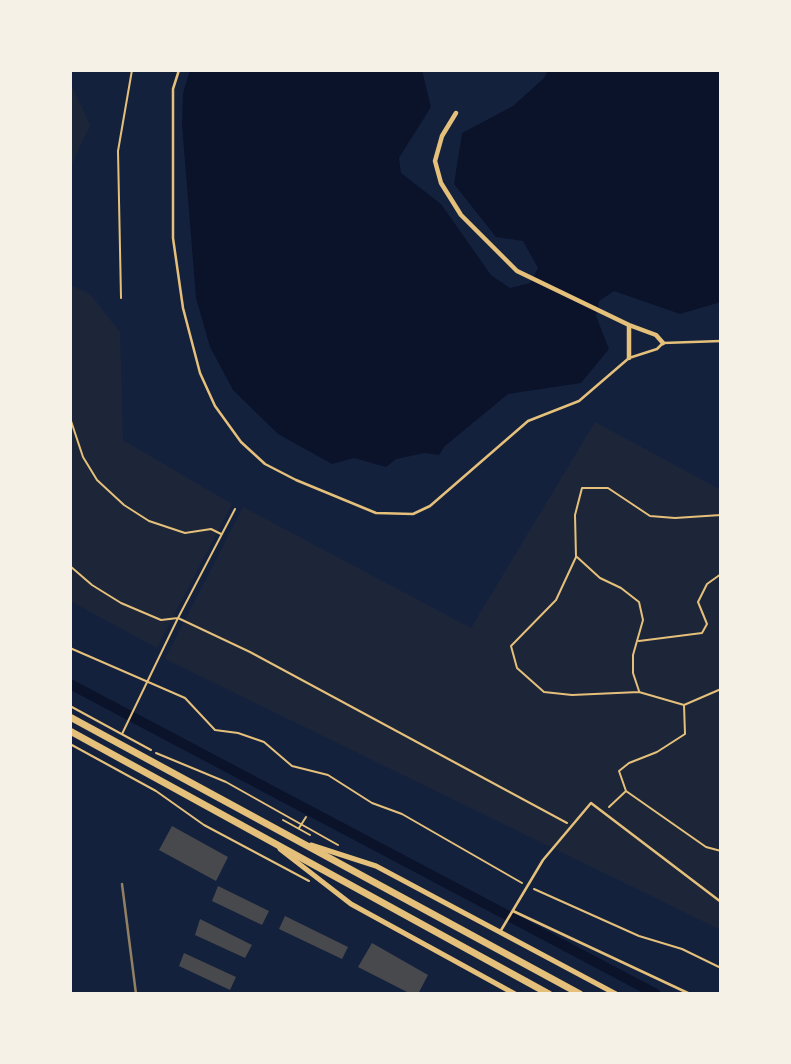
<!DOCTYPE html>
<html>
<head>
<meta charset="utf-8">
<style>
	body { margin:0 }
	#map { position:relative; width:791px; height:1064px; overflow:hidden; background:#14213d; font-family:"Fira Sans Condensed",sans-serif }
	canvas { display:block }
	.frame { position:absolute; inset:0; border:72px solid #f6f1e7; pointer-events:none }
</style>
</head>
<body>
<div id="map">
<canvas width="791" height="1064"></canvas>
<div class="frame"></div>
</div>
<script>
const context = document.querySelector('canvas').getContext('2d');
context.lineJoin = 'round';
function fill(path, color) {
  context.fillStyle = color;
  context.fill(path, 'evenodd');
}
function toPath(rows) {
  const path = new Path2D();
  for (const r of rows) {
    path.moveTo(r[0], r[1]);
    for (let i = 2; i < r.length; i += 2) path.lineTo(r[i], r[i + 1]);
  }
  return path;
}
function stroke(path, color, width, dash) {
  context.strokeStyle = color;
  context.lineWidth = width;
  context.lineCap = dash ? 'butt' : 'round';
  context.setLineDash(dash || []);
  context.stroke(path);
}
fill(toPath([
	[70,82,90,125,70,168],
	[70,285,90,294,120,332,123,440,232,504,157,648,70,601],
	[595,422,721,490,721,930,165,659,243,507,471,628]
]), '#1d2539');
fill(toPath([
	[190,70,422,70,431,107,399,158,401,173,441,204,491,275,510,288,530,283,538,268,523,241,496,237,454,184,462,133,513,106,544,78,548,70,721,70,721,302,680,314,614,291,599,301,596,316,609,349,581,383,508,394,445,446,439,455,425,453,396,459,386,467,354,458,332,464,278,434,233,390,210,347,196,298,182,125,183,93]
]), '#0b132b');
stroke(toPath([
	[70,684,656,994]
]), '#0b132b', 10);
fill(toPath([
	[172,826,228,857,216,881,159,850],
	[218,886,269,911,262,925,212,901],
	[285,916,348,947,342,959,279,929],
	[200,919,252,945,245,958,195,935],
	[372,943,428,975,418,994,411,994,358,967],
	[184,953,236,977,230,990,179,966]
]), '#48494c');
stroke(toPath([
	[121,298,118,151,132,70],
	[70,418,83,457,97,480,124,505,149,521,185,533,211,529,221,534],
	[235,509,178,618,250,652,567,823],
	[577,557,600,578,621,588,639,602,643,620,633,655,633,673,639,691],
	[70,566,92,585,121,603,161,620,178,618,122,734],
	[639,641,702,633,707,624,698,602,707,584,721,574],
	[70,648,185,698,215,730,238,733,264,742,292,766,328,775,372,803,402,814,522,883],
	[684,705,721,689],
	[70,706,151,750],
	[70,744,156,791,204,825,309,881],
	[156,753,226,782,338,845],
	[626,791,619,771,629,763,657,752,685,734,684,705,639,692,572,695,544,692,517,668,511,646,556,600,576,557,575,515,582,488,608,488,650,516,675,518,721,515],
	[609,807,626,791,706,847,721,851],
	[283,820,310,835],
	[299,828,306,817],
	[534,889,639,936,682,949,721,968]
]), '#e5c07b', 2);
stroke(toPath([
	[179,70,173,89,173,238,183,308,200,373,215,406,241,442,265,464,296,480,376,513,413,514,430,506,528,421,579,401,629,358,657,349,663,343,721,341],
	[513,911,690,994],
	[500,932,543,860,591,803,721,902]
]), '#e5c07b', 2.5);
stroke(toPath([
	[456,113,442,136,435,161,441,183,461,215,517,271,629,325,656,335,663,343],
	[629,325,629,358]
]), '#e5c07b', 4.5);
stroke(toPath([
	[311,845,376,866,616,994],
	[280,849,351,904,515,994]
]), '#e5c07b', 5);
stroke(toPath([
	[70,717,580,994],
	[70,731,549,994]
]), '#e5c07b', 7);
stroke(toPath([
	[122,884,136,994]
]), '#918062', 2.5);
</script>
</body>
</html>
